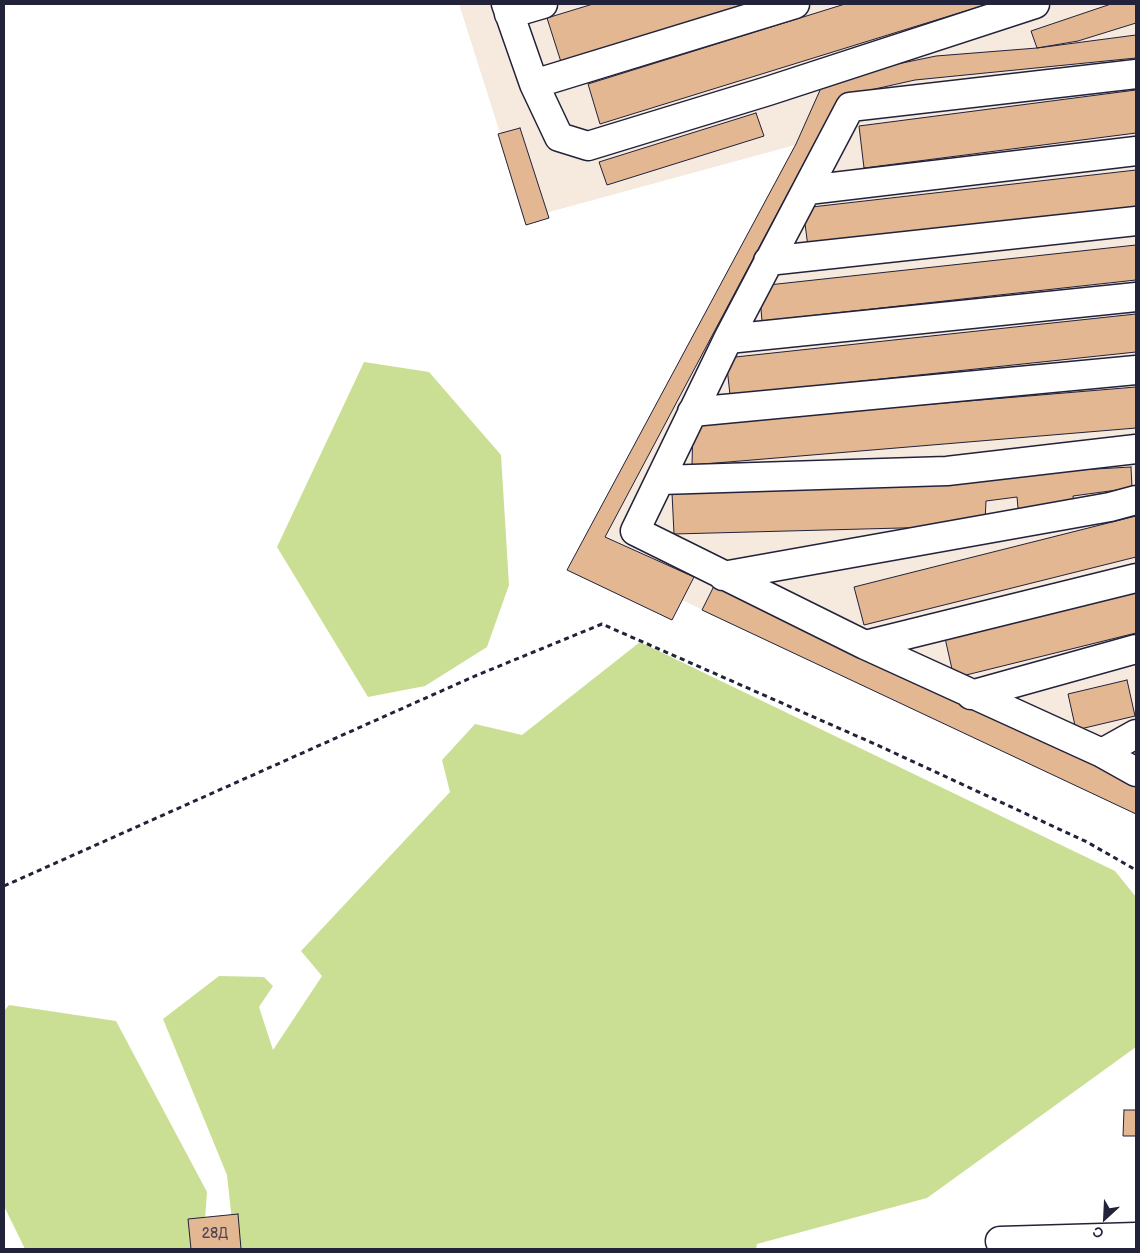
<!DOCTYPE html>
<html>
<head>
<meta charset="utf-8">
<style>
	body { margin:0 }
	#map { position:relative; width:1140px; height:1253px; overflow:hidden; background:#fff; font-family:"Balsamiq Sans",sans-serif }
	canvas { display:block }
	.frame { position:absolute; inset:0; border:5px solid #22223b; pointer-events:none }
	.north { position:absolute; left:1080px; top:1193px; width:50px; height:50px; -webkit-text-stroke:4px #fff; paint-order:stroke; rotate:205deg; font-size:14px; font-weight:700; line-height:20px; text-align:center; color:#22223b }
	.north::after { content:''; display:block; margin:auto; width:18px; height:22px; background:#22223b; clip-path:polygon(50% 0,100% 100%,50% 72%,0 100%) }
</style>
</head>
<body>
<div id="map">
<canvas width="1140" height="1253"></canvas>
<div class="frame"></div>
<div class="north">С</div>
</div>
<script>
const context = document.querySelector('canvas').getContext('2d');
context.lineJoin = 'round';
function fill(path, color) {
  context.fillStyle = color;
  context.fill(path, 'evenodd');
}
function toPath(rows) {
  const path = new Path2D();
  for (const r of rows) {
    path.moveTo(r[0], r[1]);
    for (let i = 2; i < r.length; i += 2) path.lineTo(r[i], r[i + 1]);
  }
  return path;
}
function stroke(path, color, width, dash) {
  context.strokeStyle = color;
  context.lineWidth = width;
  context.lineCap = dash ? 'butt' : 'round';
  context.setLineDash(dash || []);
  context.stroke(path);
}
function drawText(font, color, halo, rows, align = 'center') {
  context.font = font + ' "Balsamiq Sans",sans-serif';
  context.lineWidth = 4;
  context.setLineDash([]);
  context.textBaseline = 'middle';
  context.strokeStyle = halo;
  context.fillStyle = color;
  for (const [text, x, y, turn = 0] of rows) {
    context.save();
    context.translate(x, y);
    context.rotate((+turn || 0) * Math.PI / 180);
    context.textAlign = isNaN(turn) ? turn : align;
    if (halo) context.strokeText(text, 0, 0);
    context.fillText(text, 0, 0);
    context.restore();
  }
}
fill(toPath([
	[459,4,1136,4,1136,814,682,600,672,620,567,570,795,145,527,218]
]), '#f6e9de');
fill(toPath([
	[364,362,429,372,501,455,509,585,487,647,425,686,368,697,277,547],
	[640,642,1115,871,1136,897,1136,1047,927,1198,757,1244,756,1249,235,1249,227,1175,163,1019,219,976,264,977,273,986,259,1007,273,1050,322,976,301,951,450,792,442,760,475,724,522,735],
	[9,1005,116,1021,207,1192,203,1249,25,1249,4,1206,4,1011]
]), '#cadf94');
const building = toPath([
	[593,4,751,4,561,62,547,18,593,4],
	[845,4,988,4,600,124,588,84,845,4],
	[1111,4,1136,4,1136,23,1078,41,1037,48,1031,31,1111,4],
	[1136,35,1136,58,915,80,839,97,605,537,694,577,672,620,567,570,796,144,825,79,936,56,1037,48,1136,35],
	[1136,90,1136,133,864,168,859,126,1136,90],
	[756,113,764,136,607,185,599,162,756,113],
	[520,128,549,218,526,225,498,134,520,128],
	[1136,170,1136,209,808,247,803,208,1136,170],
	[1136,245,1136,280,762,321,759,286,1136,245],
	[1136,314,1136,352,730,395,726,358,1136,314],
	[1136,387,1136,428,692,465,693,424,1136,387],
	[1131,467,1132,488,1073,496,1074,508,1019,519,1017,497,986,501,985,522,939,527,674,534,672,493,1131,467],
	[1136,516,1136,557,864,625,854,587,1136,516],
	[714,586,1136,785,1136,814,702,610,714,586],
	[1136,591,1136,633,954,678,945,638,1136,591],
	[1127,680,1135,716,1076,730,1068,694,1127,680],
	[1124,1110,1136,1110,1136,1136,1123,1136,1124,1110],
	[238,1214,241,1249,191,1249,188,1219,238,1214]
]);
fill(building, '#e2b792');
stroke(building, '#22223b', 1);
const minor = toPath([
	[506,4,534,84,559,137,588,146,768,91,1035,4],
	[509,14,543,4],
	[1136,74,850,107,728,339,635,531,865,645,1102,753,1136,772],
	[534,84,795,4],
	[808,190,1136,151],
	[768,261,1136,221],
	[728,339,1136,297],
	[692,412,1136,370],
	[660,480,947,471,1136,449],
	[723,576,1110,507,1136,500],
	[865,645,1136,578],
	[971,695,1136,649],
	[1102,753,1136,734],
	[1000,1241,1136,1237]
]);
stroke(minor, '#22223b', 31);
stroke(toPath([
	[4,886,475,676,602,624,875,744,1087,842,1136,870]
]), '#22223b', 3, [5, 4]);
stroke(minor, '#fff', 28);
drawText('14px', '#524751', null, [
	["28Д",215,1234]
]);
</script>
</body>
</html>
